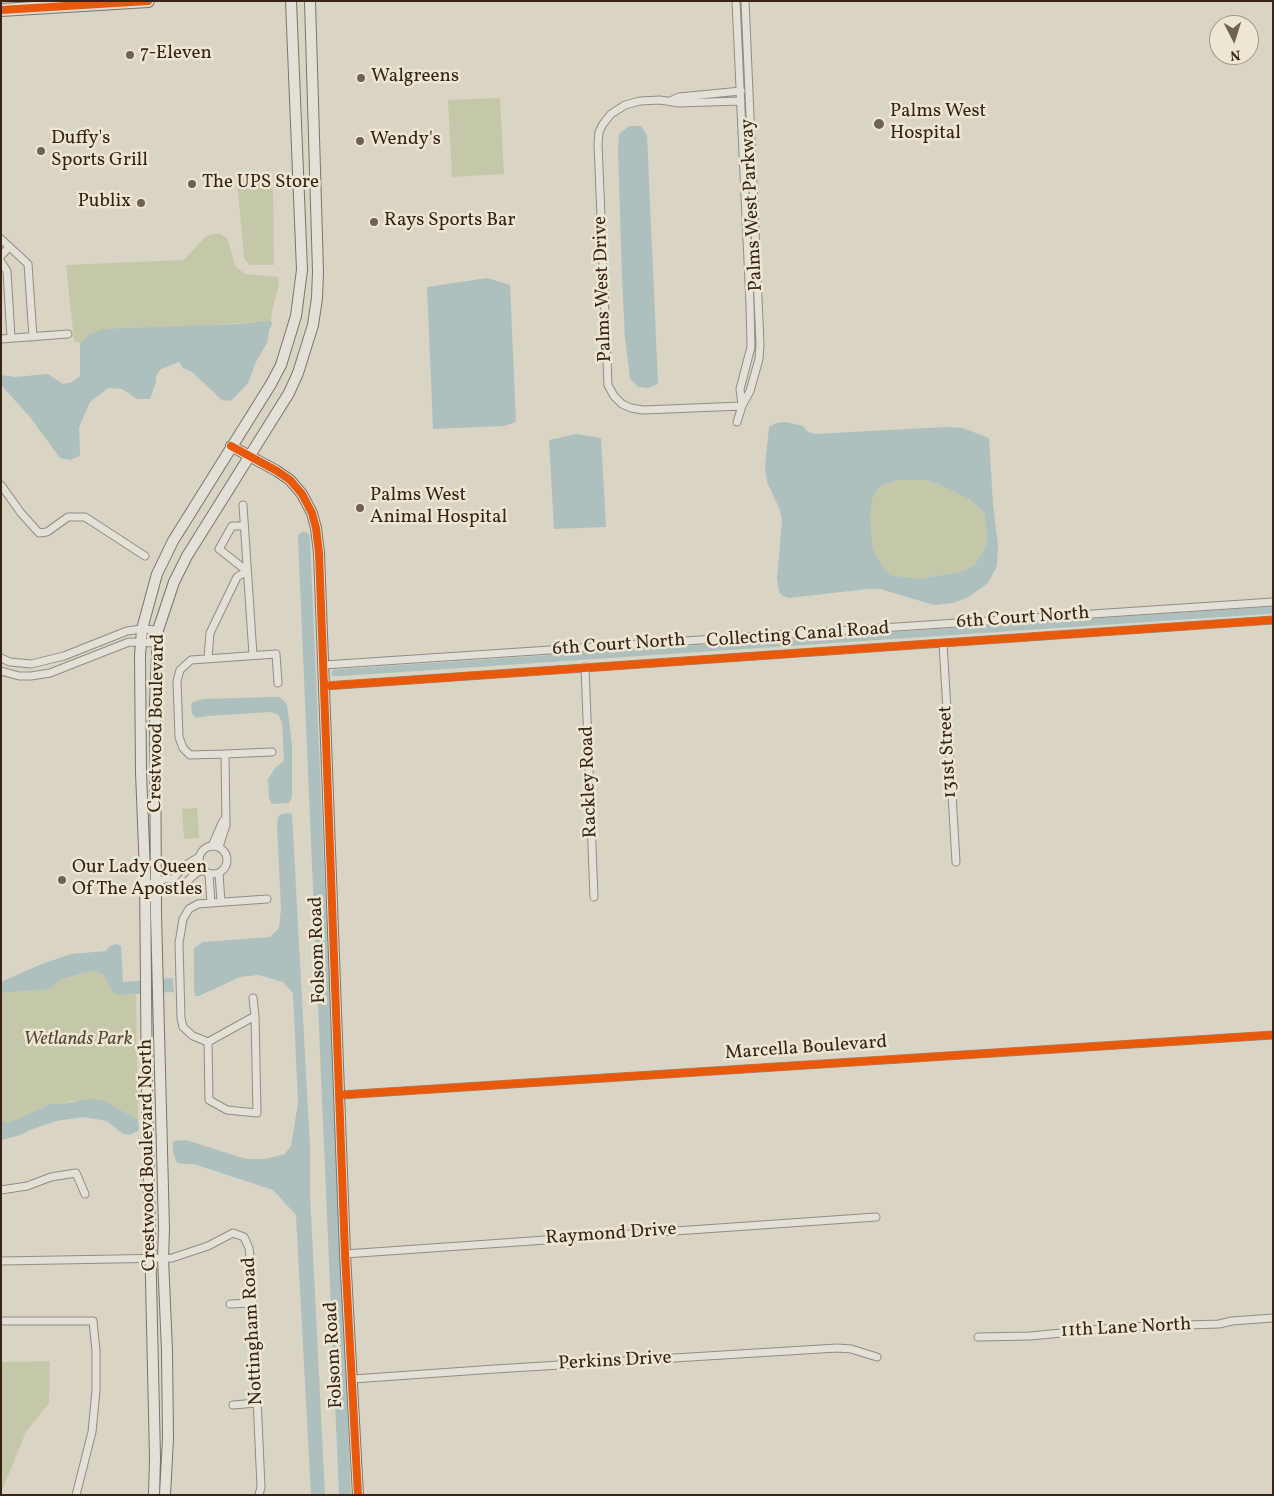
<!DOCTYPE html>
<html>
<head>
<meta charset="utf-8">
<style>
	body { margin:0 }
	#map { position:relative; width:1274px; height:1496px; overflow:hidden; background:#dad4c5; font-family:Vollkorn,serif }
	canvas { display:block }
	.frame { position:absolute; inset:0; border:2px solid #372416; pointer-events:none }
	.north { position:absolute; left:1209px; top:15px; width:50px; height:50px; box-sizing:border-box; background:#ede6d3; border:1px solid #a49887; border-radius:50%; rotate:175deg; font-size:14px; font-weight:700; line-height:20px; text-align:center; color:#372416 }
	.north::after { content:''; display:block; margin:auto; width:18px; height:22px; background:#706253; clip-path:polygon(50% 0,100% 100%,50% 72%,0 100%) }
</style>
</head>
<body>
<div id="map">
<canvas width="1274" height="1496"></canvas>
<div class="frame"></div>
<div class="north">N</div>
</div>
<script>
const context = document.querySelector('canvas').getContext('2d');
context.lineJoin = 'round';
function fill(path, color) {
  context.fillStyle = color;
  context.fill(path, 'evenodd');
}
function toPath(rows) {
  const path = new Path2D();
  for (const r of rows) {
    if (r.length === 3) {
      path.moveTo(r[0] + r[2], r[1]);
      path.arc(r[0], r[1], r[2], 0, 2 * Math.PI);
      continue;
    }
    path.moveTo(r[0], r[1]);
    for (let i = 2; i < r.length; i += 2) path.lineTo(r[i], r[i + 1]);
  }
  return path;
}
function stroke(path, color, width, dash) {
  context.strokeStyle = color;
  context.lineWidth = width;
  context.lineCap = dash ? 'butt' : 'round';
  context.setLineDash(dash || []);
  context.stroke(path);
}
function drawText(font, color, halo, rows, align = 'center') {
  context.font = font + ' Vollkorn,serif';
  context.lineWidth = 5;
  context.setLineDash([]);
  context.textBaseline = 'middle';
  context.strokeStyle = halo;
  context.fillStyle = color;
  for (const [text, x, y, turn = 0] of rows) {
    context.save();
    context.translate(x, y);
    context.rotate((+turn || 0) * Math.PI / 180);
    context.textAlign = isNaN(turn) ? turn : align;
    if (halo) context.strokeText(text, 0, 0);
    context.fillText(text, 0, 0);
    context.restore();
  }
}
fill(toPath([
	[500,98,504,174,452,177,448,100],
	[264,174,273,190,274,265,249,265,244,258,237,179,242,176],
	[214,234,220,234,227,238,236,267,245,274,278,277,279,284,272,312,271,321,89,334,80,343,74,341,66,265,184,260,206,236],
	[899,480,925,480,938,484,969,499,984,514,988,538,983,552,975,564,964,571,920,579,890,575,883,568,873,549,870,516,872,501,875,493,880,486],
	[197,808,199,838,184,839,182,809],
	[91,971,97,972,104,975,117,995,136,994,138,1120,105,1101,71,1101,60,1104,50,1104,20,1118,8,1122,1,1121,1,993,49,989,62,979],
	[50,1361,49,1403,26,1432,1,1493,1,1362]
]), '#c5c8a8');
fill(toPath([
	[629,126,641,126,647,135,658,384,648,388,638,387,630,379,625,337,622,279,618,149,619,134],
	[487,278,510,285,516,422,504,426,433,429,427,287],
	[267,321,271,321,272,324,269,330,268,341,256,362,248,383,231,401,222,400,192,372,183,368,179,362,161,369,156,376,156,382,150,399,137,399,122,389,108,388,90,402,79,427,80,456,70,460,60,458,30,417,1,385,1,375,15,377,48,374,63,384,72,382,80,376,80,343,89,334,103,329,238,324],
	[786,422,803,426,808,432,814,434,947,427,963,428,989,438,993,504,998,546,997,566,988,583,967,598,953,603,934,605,880,589,868,589,789,598,783,596,779,592,777,578,782,521,780,510,767,482,765,466,769,427,776,423],
	[899,480,925,480,938,484,969,499,984,513,988,538,983,552,975,564,964,571,920,579,890,575,883,568,873,549,870,516,872,501,875,493,880,486],
	[576,434,601,438,606,527,554,529,549,440],
	[273,697,279,697,287,704,292,745,292,797,289,803,272,804,269,798,268,779,275,768,284,761,282,722,278,715,271,712,208,716,196,718,192,714,191,705,193,702,203,699],
	[289,813,292,814,310,1147,310,1194,325,1495,311,1495,296,1215,273,1190,194,1164,184,1164,177,1163,173,1152,173,1141,186,1140,246,1159,265,1159,285,1154,291,1146,298,1103,293,993,283,982,259,975,240,977,199,996,195,996,194,988,194,948,203,942,270,937,279,928,281,908,277,826,278,817,281,814],
	[116,944,121,946,123,982,173,978,174,992,117,995,113,992,104,975,97,972,91,971,62,979,49,989,1,993,1,982,39,965,71,954,106,951,110,946],
	[90,1099,105,1101,138,1120,139,1130,130,1135,123,1134,107,1121,83,1117,56,1121,30,1130,21,1135,1,1140,1,1121,8,1122,20,1118,50,1104,60,1104]
]), '#adc0be');
stroke(toPath([
	[335,673,1273,610]
]), '#adc0be', 7);
stroke(toPath([
	[304,538,345,1495]
]), '#adc0be', 12);
const street = toPath([
	[736,1,750,304,751,347,740,389,742,405],
	[670,101,679,97,741,91],
	[741,101,679,103,660,100,640,101,625,105,611,114,603,124,599,132,598,144,608,385,614,396,622,404,631,408,643,410,742,406],
	[1,239,28,264,33,337],
	[1,256,9,247],
	[1,262,7,271,11,338],
	[1,339,68,334],
	[737,422,742,406,750,391,759,359,760,344,745,1],
	[1,485,21,513,39,533,47,532,68,517,85,517,145,556],
	[243,505,253,655],
	[943,643,956,862],
	[1,658,10,662,31,664,64,656,127,631,142,629,158,630],
	[208,658,210,633,237,577,247,571,219,549,232,526,244,526],
	[324,665,1273,602],
	[585,667,594,897],
	[1,671,19,676,31,676,50,673,129,642,157,643],
	[325,686,1273,620],
	[225,754,190,755,183,748,179,737,177,681,180,670,191,660,276,654,278,683],
	[213,860,14],
	[212,846,223,821],
	[219,847,226,825,225,754,272,752],
	[219,873,221,902],
	[209,874,211,903,198,904,189,909,183,919,179,943,181,1018,183,1027,193,1036,208,1042,209,1100,227,1110,257,1113,255,1016,253,998],
	[152,883,165,879,173,879,184,866,199,857],
	[153,887,165,890,179,889,195,874,202,870],
	[211,903,267,899],
	[208,1042,255,1016],
	[340,1095,1273,1035],
	[1,1190,27,1186,51,1177,76,1173,85,1194],
	[345,1254,876,1217],
	[1,1261,172,1258,208,1246,233,1233,244,1237,249,1248,251,1266,261,1487,259,1495],
	[230,1304,253,1303],
	[1,1321,93,1321,96,1351,96,1391,92,1432,76,1495],
	[978,1337,1030,1336,1124,1327,1219,1324,1232,1321,1273,1318],
	[353,1379,495,1369,837,1348,851,1349,877,1357],
	[233,1405,257,1403]
]);
const secondary = toPath([
	[231,446,277,471,290,480,302,494,312,513,316,528,319,553,345,1254,358,1495],
	[154,1495,155,1458,147,1102,145,873,141,772,140,656,142,629,157,574,173,541,271,384,281,365,296,316,302,270,291,1],
	[165,1495,168,1438,167,1351,163,1258,164,1229,156,914,155,705,158,630,174,582,187,556,289,393,298,373,313,325,317,298,318,272,310,1]
]);
const highway = toPath([
	[1,10,148,1]
]);
stroke(street, '#928c82', 9);
stroke(secondary, '#7a746b', 12);
stroke(highway, '#7a746b', 14);
stroke(street, '#e3e0d8', 7);
stroke(secondary, '#e3e0d8', 10);
stroke(highway, '#dedbd2', 12);
stroke(toPath([
	[1,10,148,1],
	[231,446,277,471,290,480,302,494,312,513,316,528,319,553,345,1254,358,1495],
	[325,686,1273,620],
	[340,1095,1273,1035]
]), '#e8590c', 8);
for (const [x, y, r, color] of [
	[130,55,5,"#706253"],
	[361,78,5,"#706253"],
	[879,124,6,"#706253"],
	[360,141,5,"#706253"],
	[41,151,5,"#706253"],
	[192,184,5,"#706253"],
	[141,203,5,"#706253"],
	[374,222,5,"#706253"],
	[360,508,5,"#706253"],
	[62,880,5,"#706253"]
]) {
  const dot = new Path2D();
  dot.arc(x, y, r, 0, 2 * Math.PI);
  context.fillStyle = color;
  context.fill(dot);
  stroke(dot, '#ede6d3', 2);
}
drawText('19px', '#372416', '#ede6d3', [
	["7-Eleven",140,55],
	["Walgreens",371,78],
	["Palms West",890,113],
	["Hospital",890,135],
	["Duffy's",51,140],
	["Sports Grill",51,162],
	["Wendy's",370,141],
	["The UPS Store",202,184],
	["Publix",131,203,"right"],
	["Rays Sports Bar",384,222],
	["Palms West",370,497],
	["Animal Hospital",370,519],
	["Our Lady Queen",72,869],
	["Of The Apostles",72,891]
], 'left');
drawText('19px', '#372416', '#ede6d3', [
	["Palms West Parkway",753,205,-93],
	["Palms West Drive",604,289,-92],
	["6th Court North",1023,619,-4],
	["Collecting Canal Road",798,636,-4],
	["6th Court North",619,646,-4],
	["Crestwood Boulevard",158,723,-89],
	["131st Street",949,752,-93],
	["Rackley Road",590,782,-92],
	["Folsom Road",319,950,-92],
	["Marcella Boulevard",806,1049,-4],
	["Crestwood Boulevard North",149,1155,-91],
	["Raymond Drive",611,1235,-4],
	["11th Lane North",1126,1329,-3],
	["Nottingham Road",254,1331,-93],
	["Folsom Road",335,1355,-93],
	["Perkins Drive",615,1362,-3]
]);
drawText('italic 19px', '#564a34', '#ede6d3', [
	["Wetlands Park",78,1041]
]);
</script>
</body>
</html>
